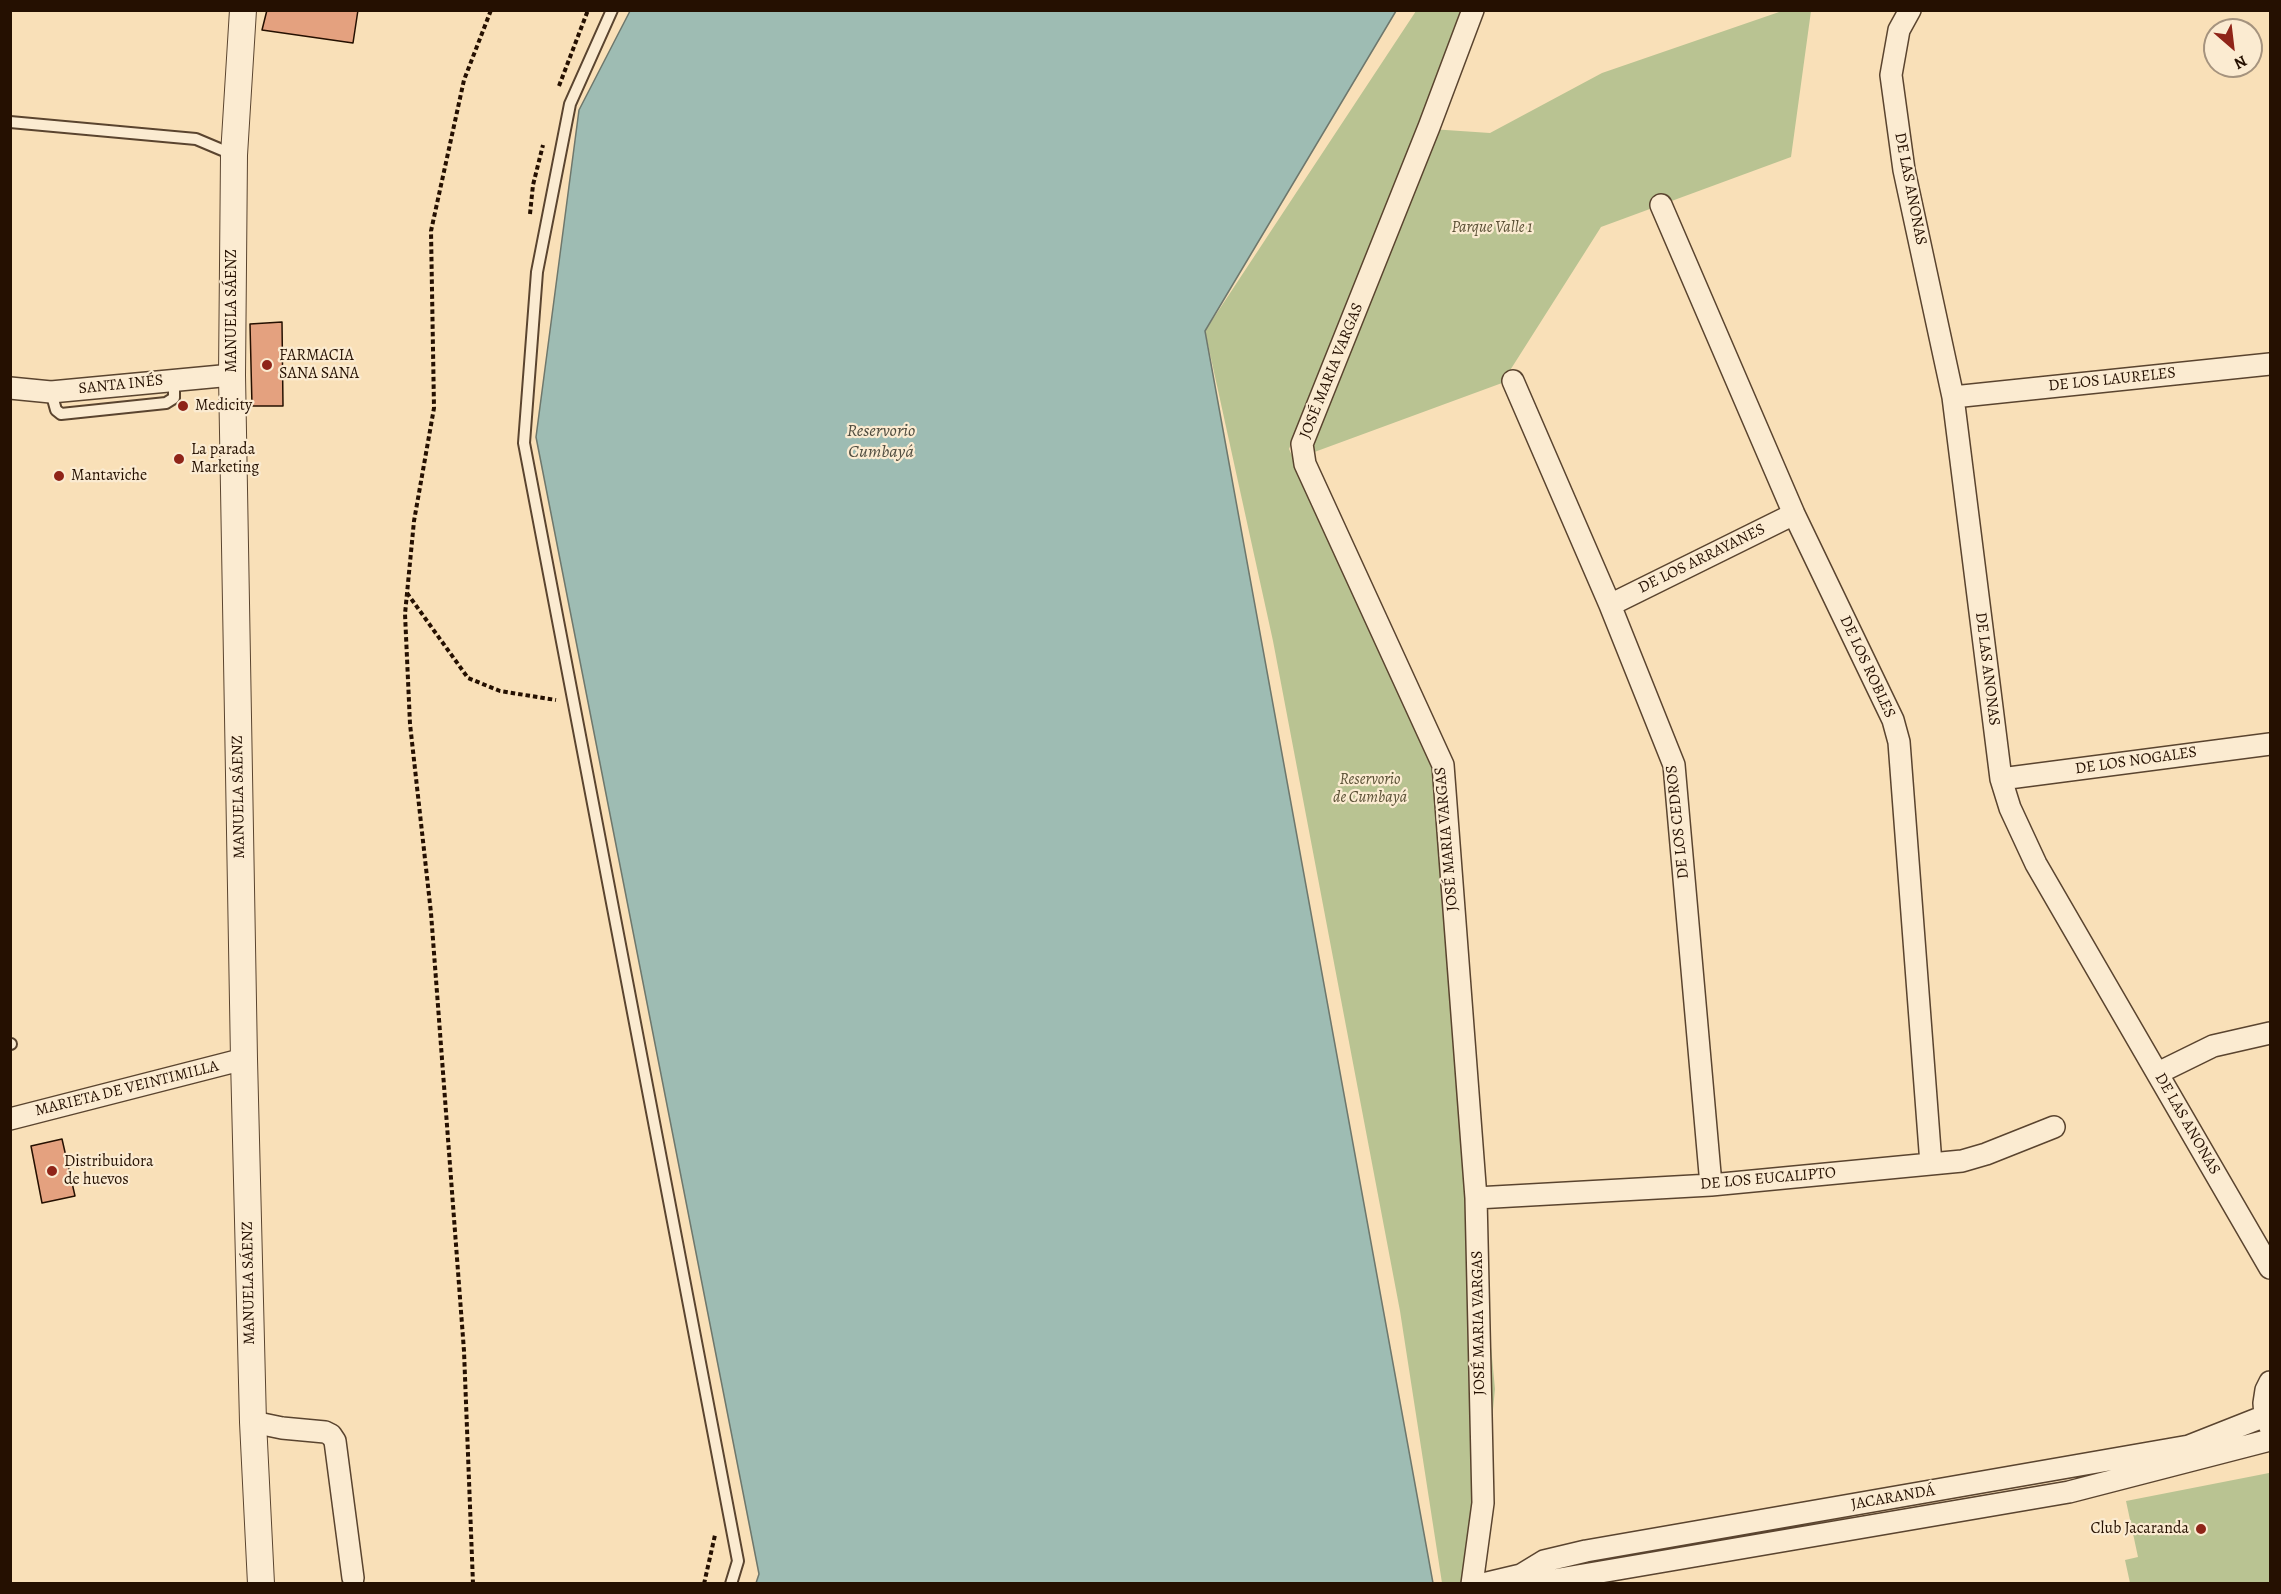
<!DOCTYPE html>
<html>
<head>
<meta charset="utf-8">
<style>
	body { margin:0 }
	#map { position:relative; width:2281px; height:1594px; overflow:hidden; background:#f9e0b8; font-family:Alegreya,serif }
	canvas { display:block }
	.frame { position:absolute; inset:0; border:12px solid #251001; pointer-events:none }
	.north { position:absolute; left:2203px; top:18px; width:60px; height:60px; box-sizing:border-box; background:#fbebd1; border:2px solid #a5937e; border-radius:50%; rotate:152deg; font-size:16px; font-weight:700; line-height:24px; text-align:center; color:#251001 }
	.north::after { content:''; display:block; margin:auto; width:21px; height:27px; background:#8f2418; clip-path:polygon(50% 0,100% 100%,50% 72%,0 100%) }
</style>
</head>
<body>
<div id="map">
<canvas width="2281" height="1594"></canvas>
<div class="frame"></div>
<div class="north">N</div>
</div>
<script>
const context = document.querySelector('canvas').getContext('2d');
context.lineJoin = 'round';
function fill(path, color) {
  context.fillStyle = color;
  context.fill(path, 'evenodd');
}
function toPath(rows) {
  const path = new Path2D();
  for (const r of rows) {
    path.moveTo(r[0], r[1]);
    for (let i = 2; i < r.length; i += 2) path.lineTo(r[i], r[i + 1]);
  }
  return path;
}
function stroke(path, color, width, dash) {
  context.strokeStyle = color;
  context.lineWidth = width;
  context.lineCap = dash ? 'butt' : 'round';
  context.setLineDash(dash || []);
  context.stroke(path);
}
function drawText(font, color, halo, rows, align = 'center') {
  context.font = font + ' Alegreya,serif';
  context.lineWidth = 4.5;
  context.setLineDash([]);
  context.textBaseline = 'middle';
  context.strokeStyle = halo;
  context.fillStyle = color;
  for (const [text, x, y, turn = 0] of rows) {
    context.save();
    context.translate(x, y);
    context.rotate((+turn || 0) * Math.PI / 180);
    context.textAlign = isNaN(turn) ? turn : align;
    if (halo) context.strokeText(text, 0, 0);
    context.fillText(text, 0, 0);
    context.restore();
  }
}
fill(toPath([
	[1416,11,1462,11,1424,115,1289,449,1436,769,1495,1389,1476,1583,1442,1583,1400,1311,1273,641,1205,331],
	[1782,11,1811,11,1791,157,1601,227,1502,383,1309,454,1431,129,1490,133,1602,73],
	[2269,1473,2270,1476,2270,1583,2130,1583,2125,1560,2138,1557,2126,1501]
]), '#b9c392');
const water = toPath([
	[630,11,1396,11,1205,331,1433,1583,756,1583,759,1574,536,437,579,110,630,11]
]);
fill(water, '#9ebcb3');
stroke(water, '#6e776c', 1.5);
const building = toPath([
	[267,10,358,10,353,43,262,30,267,10],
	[282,322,283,406,252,406,250,324,282,322],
	[62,1139,75,1196,42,1203,31,1146,62,1139]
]);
fill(building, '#e4a17f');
stroke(building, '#251001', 1.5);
const service = toPath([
	[612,10,570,104,537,272,524,443,738,1561,731,1584],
	[10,122,196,139,234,155],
	[51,392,56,410,61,414,166,403,174,398,174,380],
	[10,1044,11,1044]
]);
const minor = toPath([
	[1910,10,1899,30,1891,75,1904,170,1953,397,2001,779,2010,808,2036,864,2270,1268],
	[1661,205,1794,514,1893,720,1899,742,1931,1164],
	[1513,381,1610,605,1674,765,1711,1185],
	[10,388,51,392,232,375],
	[1953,397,2270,364],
	[1610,605,1794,514],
	[2001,779,2270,744],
	[2158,1073,2213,1046,2270,1033],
	[10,1119,244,1059],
	[1476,1198,1711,1185,1962,1161,1986,1154,2054,1127],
	[253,1422,282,1428,325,1432,331,1435,335,1441,353,1578],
	[2270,1427,2265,1416,2264,1403,2266,1390,2270,1382],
	[1521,1575,1548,1581,2069,1492,2270,1440],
	[1472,1584,1483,1503,1476,1198,1443,765,1305,464,1302,444,1429,127,1473,10],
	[1483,1584,1521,1575,1544,1561,1586,1551,2189,1446,2265,1416]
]);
const tertiary = toPath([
	[243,10,234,155,232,375,244,1059,253,1422,261,1584]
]);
stroke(service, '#5a442f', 14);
stroke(minor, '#5a442f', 24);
stroke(tertiary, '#5a442f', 28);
stroke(toPath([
	[559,86,588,10],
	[530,214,533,185,543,145],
	[407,593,468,678,500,691,556,700],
	[473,1584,464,1351,431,913,410,724,405,614,414,521,434,408,431,231,464,80,491,10],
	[704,1584,715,1535]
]), '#251001', 4, [4.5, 3]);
stroke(service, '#fbebd1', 10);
stroke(minor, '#fbebd1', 21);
stroke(tertiary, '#fbebd1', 26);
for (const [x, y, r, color] of [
	[267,365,6,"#8f2418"],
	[183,406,6,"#8f2418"],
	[179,459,6,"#8f2418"],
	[59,476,6,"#8f2418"],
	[52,1171,6,"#8f2418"],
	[2201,1529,6,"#8f2418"]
]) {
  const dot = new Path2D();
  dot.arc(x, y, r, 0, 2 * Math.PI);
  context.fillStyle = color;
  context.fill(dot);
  stroke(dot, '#fbebd1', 2);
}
drawText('16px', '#251001', '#fbebd1', [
	["DE LAS ANONAS",1910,189,79],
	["MANUELA SÁENZ",232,311,-90],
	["JOSÉ MARIA VARGAS",1332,371,-68],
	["DE LOS LAURELES",2112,380,-6],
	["SANTA INÉS",121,385,-6],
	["DE LOS ARRAYANES",1702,559,-26],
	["DE LOS ROBLES",1867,667,65],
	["DE LAS ANONAS",1987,669,83],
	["DE LOS NOGALES",2136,761,-8],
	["MANUELA SÁENZ",239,797,-91],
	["DE LOS CEDROS",1678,822,-96],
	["JOSÉ MARIA VARGAS",1447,839,-95],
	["MARIETA DE VEINTIMILLA",127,1089,-14],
	["DE LAS ANONAS",2187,1124,60],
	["DE LOS EUCALIPTO",1768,1179,-5],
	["MANUELA SÁENZ",249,1283,-91],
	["JOSÉ MARIA VARGAS",1479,1323,-91],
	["JACARANDÁ",1893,1498,-10]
]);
drawText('italic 16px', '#594f34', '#fbebd1', [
	["Parque Valle 1",1492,228],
	["Reservorio",1370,780],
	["de Cumbayá",1370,798]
]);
drawText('16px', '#251001', '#fbebd1', [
	["FARMACIA",279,356],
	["SANA SANA",279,374],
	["Medicity",195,406],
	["La parada",191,450],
	["Marketing",191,468],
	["Mantaviche",71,476],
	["Distribuidora",64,1162],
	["de huevos",64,1180],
	["Club Jacaranda",2189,1529,"right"]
], 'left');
drawText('italic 18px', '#4f4c3f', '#fbebd1', [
	["Reservorio",881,432],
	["Cumbayá",881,453]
]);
</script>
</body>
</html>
